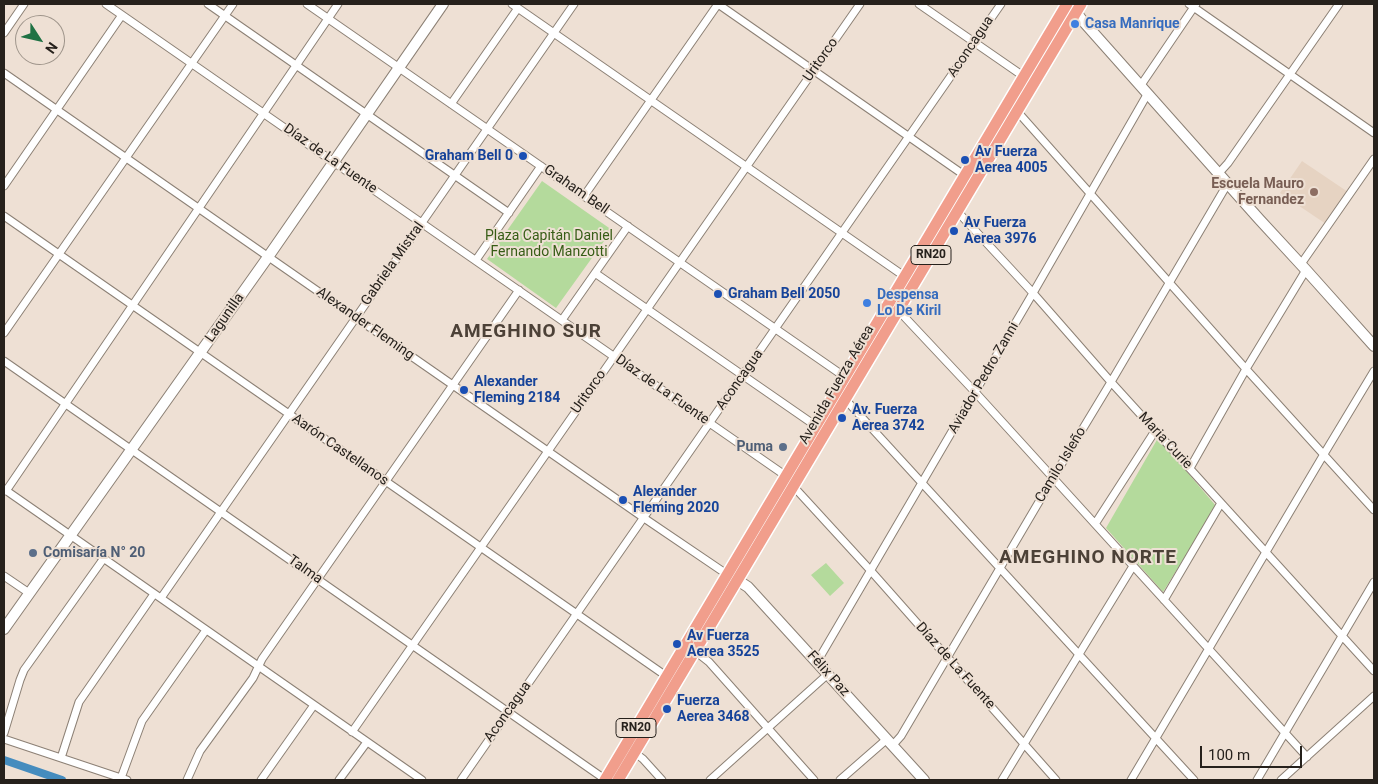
<!DOCTYPE html>
<html>
<head>
<meta charset="utf-8">
<style>
	body { margin:0 }
	#map { position:relative; width:1378px; height:784px; overflow:hidden; background:#eee0d4; font-family:Roboto,sans-serif }
	canvas { display:block }
	.frame { position:absolute; inset:0; border:5px solid #26211c; pointer-events:none }
	.north { position:absolute; left:15px; top:15px; width:50px; height:50px; box-sizing:border-box; background:#eee0d4; border:1px solid #9e948a; border-radius:50%; rotate:125deg; font-size:14px; font-weight:700; line-height:20px; text-align:center; color:#26211c }
	.north::after { content:''; display:block; margin:auto; width:18px; height:22px; background:#1f7244; clip-path:polygon(50% 0,100% 100%,50% 72%,0 100%) }
	.scale { position:absolute; left:1200px; top:746px; width:102px; height:22px; box-sizing:border-box; border:2px solid #26211c; border-top:0; padding-left:6px; font-size:15px; line-height:18px; white-space:nowrap; color:#26211c; -webkit-text-stroke:4px #eee0d4; paint-order:stroke }
</style>
</head>
<body>
<div id="map">
<canvas width="1378" height="784"></canvas>
<div class="frame"></div>
<div class="north">N</div>
<div class="scale">100 m</div>
</div>
<script>
const context = document.querySelector('canvas').getContext('2d');
context.lineJoin = 'round';
function fill(path, color) {
  context.fillStyle = color;
  context.fill(path, 'evenodd');
}
function toPath(rows) {
  const path = new Path2D();
  for (const r of rows) {
    path.moveTo(r[0], r[1]);
    for (let i = 2; i < r.length; i += 2) path.lineTo(r[i], r[i + 1]);
  }
  return path;
}
function stroke(path, color, width, dash) {
  context.strokeStyle = color;
  context.lineWidth = width;
  context.lineCap = dash ? 'butt' : 'round';
  context.setLineDash(dash || []);
  context.stroke(path);
}
function drawText(font, color, halo, rows, align = 'center') {
  context.font = font + ' Roboto,sans-serif';
  context.lineWidth = 4;
  context.setLineDash([]);
  context.textBaseline = 'middle';
  context.strokeStyle = halo;
  context.fillStyle = color;
  for (const [text, x, y, turn = 0] of rows) {
    context.save();
    context.translate(x, y);
    context.rotate((+turn || 0) * Math.PI / 180);
    context.textAlign = isNaN(turn) ? turn : align;
    if (halo) context.strokeText(text, 0, 0);
    context.fillText(text, 0, 0);
    context.restore();
  }
}
fill(toPath([
	[1302,161,1348,192,1326,224,1280,193]
]), '#e6d3c2');
fill(toPath([
	[542,181,612,230,556,308,487,259],
	[1158,438,1216,506,1163,592,1106,528],
	[826,563,844,583,830,596,811,575]
]), '#b4da9c');
stroke(toPath([
	[4,760,62,780]
]), '#458cbe', 8);
const street = toPath([
	[106,4,786,476,794,487,871,571,1056,780],
	[208,4,509,213],
	[307,4,845,377],
	[512,4,904,276],
	[919,4,1026,78],
	[1189,4,1374,133],
	[4,33,24,4],
	[4,73,644,518,728,575],
	[1141,85,1196,4],
	[451,104,518,8],
	[1016,110,1246,369,1374,510],
	[1219,173,1228,163,1339,4],
	[4,186,122,15],
	[584,196,718,4,964,175],
	[957,211,1033,293,1111,382,1374,671],
	[4,216,669,678],
	[476,260,541,166],
	[1301,264,1374,159],
	[595,273,816,426],
	[898,310,975,392,1307,757],
	[562,320,628,226],
	[4,333,233,4],
	[4,361,606,780],
	[845,399,1194,780],
	[1190,468,1246,369,1306,270],
	[4,489,422,780],
	[6,491,338,4],
	[1095,524,1155,431],
	[4,576,29,593],
	[161,598,574,4],
	[1164,600,1221,503],
	[695,651,709,662,814,780],
	[817,662,1033,293,1148,93],
	[352,732,860,4],
	[4,733,20,680,24,670,104,558],
	[4,739,127,780],
	[892,746,901,736,1053,478,1111,382,1228,183],
	[635,753,643,759,662,780],
	[61,758,79,702,154,594],
	[121,778,142,721,206,630],
	[187,780,200,751,253,678,262,659,519,290],
	[261,780,314,705],
	[339,780,367,742],
	[461,780,1001,4],
	[710,780,828,674],
	[840,780,887,739],
	[1002,780,1133,566],
	[1131,780,1324,454,1374,371],
	[1257,780,1374,582],
	[1281,780,1374,696]
]);
const secondary = toPath([
	[1074,4,1076,12,1082,20,1259,219,1306,270,1374,346],
	[731,576,748,587,924,780],
	[4,629,268,257,443,4]
]);
const primary = toPath([
	[605,780,1067,4],
	[618,780,1081,4]
]);
stroke(street, '#8c8075', 9);
stroke(secondary, '#8c8075', 12);
stroke(primary, '#fff', 14);
stroke(street, '#fff', 7);
stroke(secondary, '#fff', 10);
stroke(primary, '#f19e8c', 11);
for (const [x, y, r, color] of [
	[1075,24,5,"#3f7fe0"],
	[523,156,5,"#1a4fb4"],
	[965,160,5,"#1a4fb4"],
	[1314,192,5,"#8d6e63"],
	[954,231,5,"#1a4fb4"],
	[718,294,5,"#1a4fb4"],
	[867,303,5,"#3f7fe0"],
	[464,390,5,"#1a4fb4"],
	[842,418,5,"#1a4fb4"],
	[783,447,5,"#5c6f8a"],
	[623,500,5,"#1a4fb4"],
	[33,553,5,"#5c6f8a"],
	[677,644,5,"#1a4fb4"],
	[667,709,5,"#1a4fb4"]
]) {
  const dot = new Path2D();
  dot.arc(x, y, r, 0, 2 * Math.PI);
  context.fillStyle = color;
  context.fill(dot);
  stroke(dot, '#eee0d4', 2);
}
for (const [x, y, w] of [
	[931,255,40],
	[636,728,40]
]) {
  const box = new Path2D();
  box.roundRect(x - w / 2, y - 9.5, w, 19, 4);
  context.fillStyle = '#eee0d4';
  context.fill(box);
  stroke(box, '#26211c', 1);
}
drawText('bold 12px', '#26211c', null, [
	["RN20",931,255],
	["RN20",636,728]
]);
drawText('bold 14px', '#366cbe', '#eee0d4', [
	["Casa Manrique",1085,24],
	["Despensa",877,295],
	["Lo De Kiril",877,311]
], 'left');
drawText('14px', '#26211c', '#eee0d4', [
	["Aconcagua",971,47,-56],
	["Uritorco",821,60,-55],
	["Díaz de La Fuente",330,159,35],
	["Graham Bell",576,190,35],
	["Gabriela Mistral",393,264,-55],
	["Lagunilla",225,318,-55],
	["Alexander Fleming",365,324,35],
	["Aviador Pedro Zanni",984,378,-60],
	["Aconcagua",740,380,-55],
	["Avenida Fuerza Aérea",837,385,-60],
	["Díaz de La Fuente",662,390,35],
	["Uritorco",589,392,-55],
	["Maria Curie",1165,441,47],
	["Aarón Castellanos",340,450,35],
	["Camilo Isleño",1061,465,-59],
	["Talma",305,570,35],
	["Díaz de La Fuente",955,666,48],
	["Félix Paz",828,674,48],
	["Aconcagua",508,712,-55]
]);
drawText('bold 14px', '#164399', '#eee0d4', [
	["Av Fuerza",975,152],
	["Aerea 4005",975,168],
	["Graham Bell 0",513,156,"right"],
	["Av Fuerza",964,223],
	["Aerea 3976",964,239],
	["Graham Bell 2050",728,294],
	["Alexander",474,382],
	["Fleming 2184",474,398],
	["Av. Fuerza",852,410],
	["Aerea 3742",852,426],
	["Alexander",633,492],
	["Fleming 2020",633,508],
	["Av Fuerza",687,636],
	["Aerea 3525",687,652],
	["Fuerza",677,701],
	["Aerea 3468",677,717]
], 'left');
drawText('bold 14px', '#785e54', '#eee0d4', [
	["Escuela Mauro",1304,184],
	["Fernandez",1304,200]
], 'right');
drawText('14px', '#375d16', '#eee0d4', [
	["Plaza Capitán Daniel",549,236],
	["Fernando Manzotti",549,252]
]);
drawText('bold 14px', '#4e5e75', '#eee0d4', [
	["Puma",773,447],
	["Comisaría N° 20",43,553,"left"]
], 'right');
context.letterSpacing = '1px';
drawText('bold 19px', '#4c4137', '#eee0d4', [
	["AMEGHINO SUR",526,332],
	["AMEGHINO NORTE",1088,558]
]);
context.letterSpacing = '0px';
</script>
</body>
</html>
